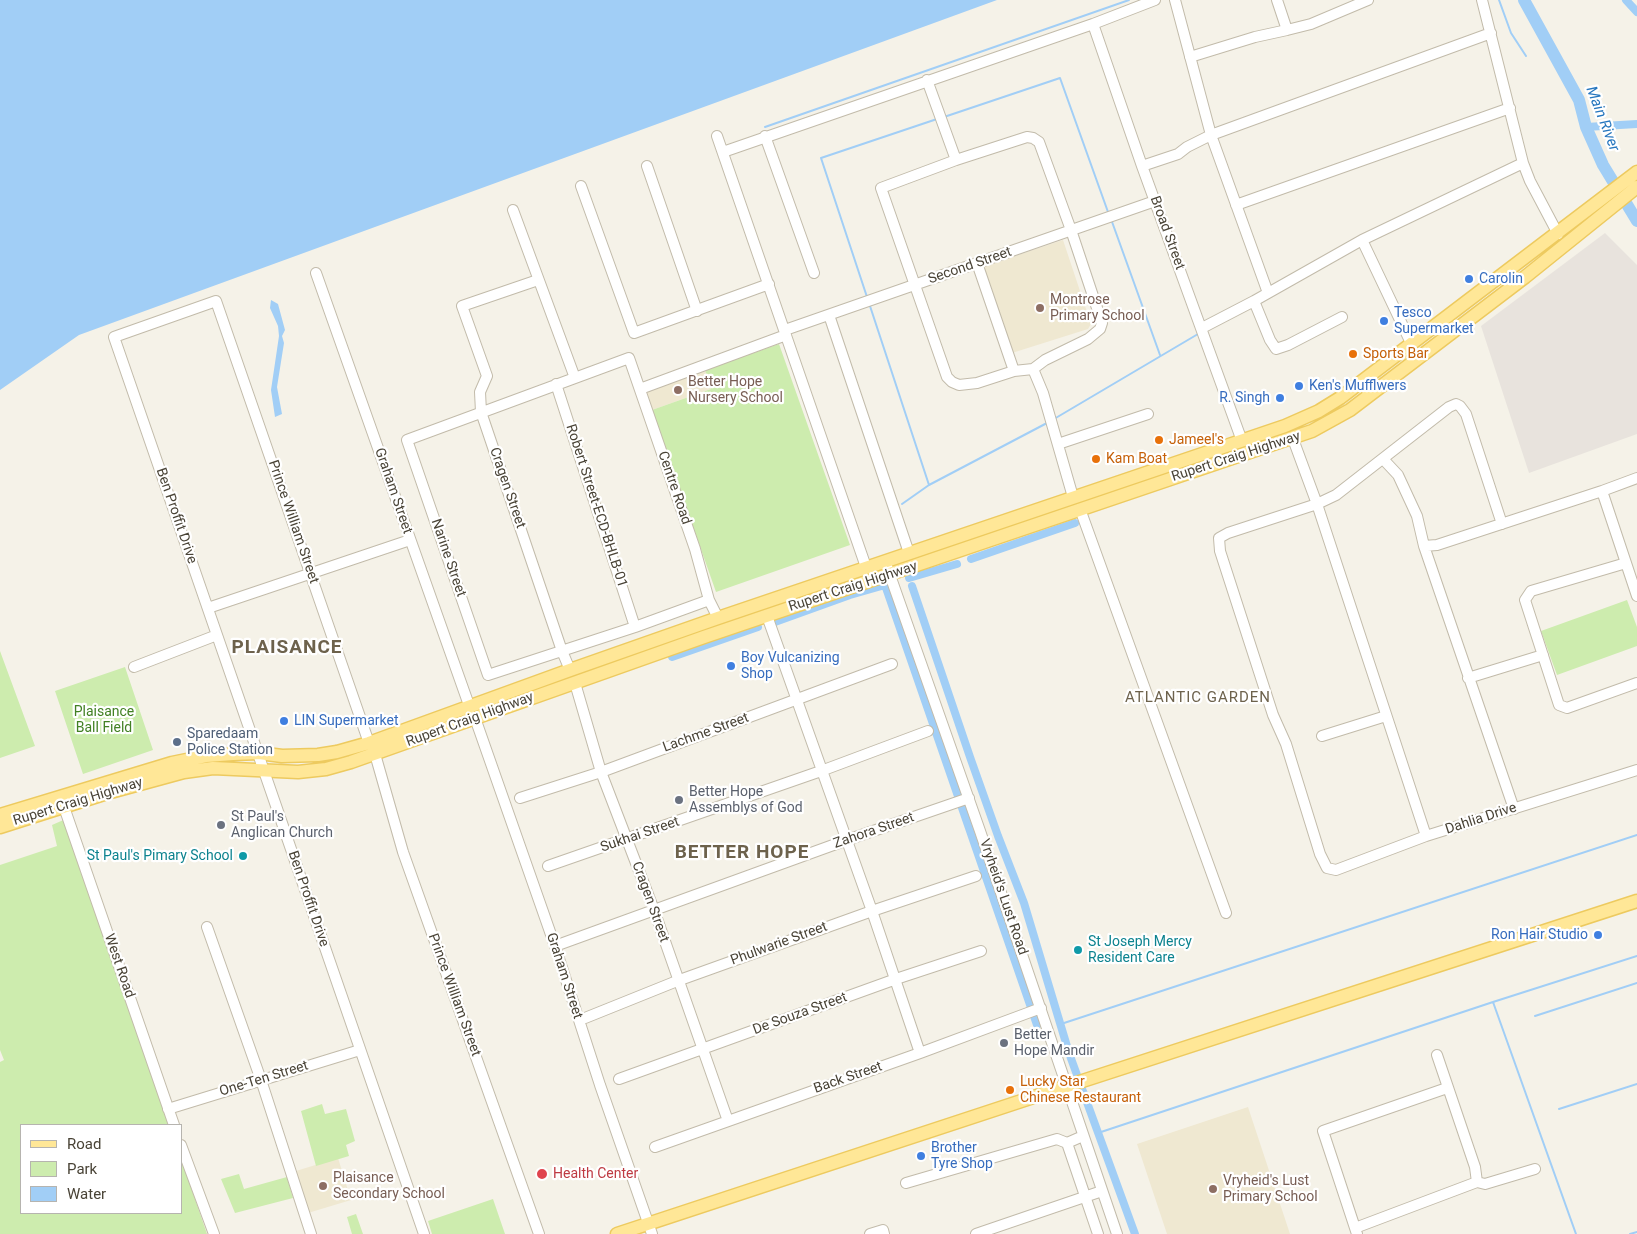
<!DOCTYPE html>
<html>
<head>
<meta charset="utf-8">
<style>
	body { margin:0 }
	#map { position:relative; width:1637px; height:1234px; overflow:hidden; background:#f5f2e8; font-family:Roboto,sans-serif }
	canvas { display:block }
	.legend { position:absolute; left:20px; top:1124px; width:162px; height:90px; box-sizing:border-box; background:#fff; border:1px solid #b6b4af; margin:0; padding:6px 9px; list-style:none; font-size:15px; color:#494336 }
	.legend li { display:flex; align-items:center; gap:10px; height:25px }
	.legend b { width:25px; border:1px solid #b6b4af }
</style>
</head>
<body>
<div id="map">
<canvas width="1637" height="1234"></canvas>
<ul class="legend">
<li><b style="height:6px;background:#ffe797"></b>Road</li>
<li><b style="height:14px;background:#cdecae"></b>Park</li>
<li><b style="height:14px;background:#a1cef6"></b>Water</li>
</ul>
</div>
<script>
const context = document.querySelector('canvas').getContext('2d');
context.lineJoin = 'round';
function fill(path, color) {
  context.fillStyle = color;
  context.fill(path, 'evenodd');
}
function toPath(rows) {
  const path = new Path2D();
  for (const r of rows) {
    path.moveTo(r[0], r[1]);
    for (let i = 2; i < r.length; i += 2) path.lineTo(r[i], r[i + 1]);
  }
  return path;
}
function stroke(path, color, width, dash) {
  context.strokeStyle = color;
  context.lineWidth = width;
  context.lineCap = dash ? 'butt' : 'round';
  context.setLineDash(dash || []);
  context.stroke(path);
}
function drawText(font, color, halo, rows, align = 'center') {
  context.font = font + ' Roboto,sans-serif';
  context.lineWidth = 4.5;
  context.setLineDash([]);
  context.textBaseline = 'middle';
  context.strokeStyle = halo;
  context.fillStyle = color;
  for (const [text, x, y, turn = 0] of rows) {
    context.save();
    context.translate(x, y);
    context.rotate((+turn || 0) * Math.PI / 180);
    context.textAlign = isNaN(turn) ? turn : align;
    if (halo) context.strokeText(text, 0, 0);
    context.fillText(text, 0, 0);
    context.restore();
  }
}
fill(toPath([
	[1605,233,1637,265,1637,434,1529,473,1481,326]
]), '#e8e3dd');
fill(toPath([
	[1063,240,1091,324,1088,329,1012,353,982,267],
	[705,370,711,389,652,410,645,392],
	[1248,1107,1290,1234,1167,1234,1137,1144],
	[338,1158,351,1200,308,1213,296,1171]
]), '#efe8d1');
fill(toPath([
	[779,344,850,545,716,592,652,410,711,389,705,370],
	[1627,600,1637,627,1637,646,1557,675,1541,631],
	[0,651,35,746,0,758],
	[125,667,153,750,83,774,55,691],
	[68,818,170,1125,21,1125,21,1213,181,1213,181,1158,207,1234,0,1234,0,1062,4,1060,0,1050,0,865,57,846,52,825],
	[322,1104,325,1114,346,1109,355,1141,346,1145,349,1156,316,1166,301,1111],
	[239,1174,244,1189,287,1177,293,1198,235,1213,221,1179],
	[493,1199,505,1234,432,1234,428,1221],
	[356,1214,363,1234,352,1234,347,1217]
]), '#cdecae');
fill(toPath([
	[0,0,997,0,79,335,0,390],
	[271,300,278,304,285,330,282,336,284,343,277,387,282,414,275,417,271,390,279,336,278,326,270,308]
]), '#a1cef6');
stroke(toPath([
	[1499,0,1511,33,1526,56],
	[944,117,1060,78,1108,212],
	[765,127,1129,0],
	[1111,219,1160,355],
	[867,297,821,158,937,119],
	[869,303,929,485,1047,423],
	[1054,419,1198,334],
	[902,504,929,485],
	[1493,1002,1576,1234],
	[1535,1016,1637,983],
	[1061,1024,1637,835],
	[1559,1109,1637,1084],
	[1098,1133,1493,1002,1637,956],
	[1630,1234,1637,1232]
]), '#a1cef6', 2);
stroke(toPath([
	[1626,0,1637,12],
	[1586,127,1637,124],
	[971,559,1075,523],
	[909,578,957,564],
	[912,586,970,757,998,836,1024,903,1069,1053,1135,1234],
	[775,622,850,595,885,585,1037,1025],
	[672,657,758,627]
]), '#a1cef6', 8);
stroke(toPath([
	[1524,0,1579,100,1586,127,1603,165,1637,221]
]), '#a1cef6', 12);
const minor = toPath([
	[1175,0,1211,135,1268,293],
	[1277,0,1287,30],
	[1482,0,1523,163,1530,181,1558,234],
	[1093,24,1142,166,1242,441],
	[1190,57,1255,37,1287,30,1311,24,1368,0],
	[927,80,956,160],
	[717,136,866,567],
	[765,136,814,273],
	[1027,137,1033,138,1039,142,1071,230,1102,323,1100,329,1088,339,1045,360,1033,369,1014,371,977,383,959,385,952,382,947,377,881,188,956,160,1027,137],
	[723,152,1093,24,1155,0],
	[647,166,697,311],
	[1142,166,1178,154,1187,147,1211,135,1491,33],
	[581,186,634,333,769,284],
	[1236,205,1510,108],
	[513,210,575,378],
	[1362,240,1411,343],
	[977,263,1014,371],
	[316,273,470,708],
	[538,280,462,306,487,376,480,392,481,412,562,651,570,670],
	[1254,301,1270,340,1276,349,1288,345,1342,317],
	[829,315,909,553],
	[1202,328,1254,301,1362,240,1523,163],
	[785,330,1155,201],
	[1033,369,1043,393,1073,497],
	[556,384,635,627],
	[640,389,786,335],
	[1293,439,1317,504,1426,836],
	[1058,444,1148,414],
	[1383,459,1398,475,1417,516,1424,546,1514,809],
	[1602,491,1637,596],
	[1080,509,1226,913],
	[1502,524,1466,414,1460,406,1456,404,1449,407,1336,495,1317,504,1228,533,1219,538,1220,551,1273,715,1286,744,1320,854,1327,868,1336,870,1426,836,1637,770],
	[1424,546,1437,545,1602,491,1637,478],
	[885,561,980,831,1117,1234],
	[1626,563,1531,591,1525,600,1559,705,1567,708,1637,683],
	[709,600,635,627,488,675,407,440,629,358,695,549,709,600,718,618],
	[208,608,410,540],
	[767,616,872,911,920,1053],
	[134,667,217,635],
	[1468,678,1543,655],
	[575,683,601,772,654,910,728,1121],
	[475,718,555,946,600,1085,652,1234],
	[1322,736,1386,716],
	[369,743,216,301,114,337,424,1234],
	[375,754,403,852,539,1234],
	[520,798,601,772,892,664],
	[64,807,174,1125],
	[548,866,821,771,928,731],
	[207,927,261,1080,311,1234],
	[555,946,847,840,969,798],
	[585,1018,677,981,872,911,976,876],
	[1437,1055,1475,1167,1477,1182],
	[619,1079,896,979,981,951],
	[168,1109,360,1050],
	[1067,1143,1098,1234],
	[181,1145,214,1234],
	[655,1147,920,1053,1041,1008],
	[906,1183,1057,1139,1067,1143,1083,1136],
	[1355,1228,1477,1182,1485,1184,1535,1169],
	[870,1234,883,1230,884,1234],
	[976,1234,1102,1191],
	[1357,1234,1323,1131,1447,1088]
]);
const major = toPath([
	[0,815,172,763,206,756,233,754,259,753,282,756,318,755,337,752,369,743,570,670,718,618,1285,426,1319,411,1340,398,1637,172],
	[0,827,107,793,184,772,213,768,298,772,326,769,351,762,704,637,1312,431,1350,410,1525,277,1637,187],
	[617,1234,1067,1086,1637,901]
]);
stroke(minor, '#c2bbaa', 12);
stroke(major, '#edca5f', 15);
stroke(minor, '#fff', 10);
stroke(major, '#ffe797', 12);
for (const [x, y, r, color] of [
	[1469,279,5,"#3f7fe0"],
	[1040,308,5,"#8d6e63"],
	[1384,321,5,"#3f7fe0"],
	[1353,354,5,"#e8710a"],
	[1299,386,5,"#3f7fe0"],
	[678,390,5,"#8d6e63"],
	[1280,398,5,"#3f7fe0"],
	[1159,440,5,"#e8710a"],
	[1096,459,5,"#e8710a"],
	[731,666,5,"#3f7fe0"],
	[284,721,5,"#3f7fe0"],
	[177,742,5,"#5c6f8a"],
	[679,800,5,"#6b7280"],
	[221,825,5,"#6b7280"],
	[243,856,5,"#0f9aa8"],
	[1598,935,5,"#3f7fe0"],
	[1078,950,5,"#0f9aa8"],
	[1004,1043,5,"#6b7280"],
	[1010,1090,5,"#e8710a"],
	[921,1156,5,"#3f7fe0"],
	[542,1174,6,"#e0444e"],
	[323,1186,5,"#8d6e63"],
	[1213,1189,5,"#8d6e63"]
]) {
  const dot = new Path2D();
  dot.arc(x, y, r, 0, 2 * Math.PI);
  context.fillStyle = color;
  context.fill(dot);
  stroke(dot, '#fff', 2);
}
drawText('14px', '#494336', '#fff', [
	["Broad Street",1167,233,70],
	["Second Street",970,266,-19],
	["Rupert Craig Highway",1236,457,-18],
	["Cragen Street",507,488,71],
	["Centre Road",674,488,71],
	["Graham Street",393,491,71],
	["Robert Street-ECD-BHLB-01",596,506,72],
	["Ben Proffit Drive",176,516,71],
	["Prince William Street",293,522,71],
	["Narine Street",448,558,71],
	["Rupert Craig Highway",853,587,-18],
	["Rupert Craig Highway",470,720,-20],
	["Lachme Street",706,733,-20],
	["Rupert Craig Highway",78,802,-17],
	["Dahlia Drive",1481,819,-18],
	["Zahora Street",874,831,-19],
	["Sukhai Street",640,835,-19],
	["Vryheid's Lust Road",1003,897,71],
	["Ben Proffit Drive",308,899,71],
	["Cragen Street",650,902,70],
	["Phulwarie Street",779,944,-20],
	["West Road",119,966,71],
	["Graham Street",564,976,72],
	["Prince William Street",454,995,70],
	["De Souza Street",800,1014,-20],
	["Back Street",848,1078,-19],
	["One-Ten Street",264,1079,-17]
]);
drawText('14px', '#366cbe', '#fff', [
	["Carolin",1479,279],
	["Tesco",1394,313],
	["Supermarket",1394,329],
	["Ken's Mufflwers",1309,386],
	["R. Singh",1270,398,"right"],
	["Boy Vulcanizing",741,658],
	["Shop",741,674],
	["LIN Supermarket",294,721],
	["Ron Hair Studio",1588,935,"right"],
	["Brother",931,1148],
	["Tyre Shop",931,1164]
], 'left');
drawText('14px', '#785e54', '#fff', [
	["Montrose",1050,300],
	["Primary School",1050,316],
	["Better Hope",688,382],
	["Nursery School",688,398],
	["Plaisance",333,1178],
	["Secondary School",333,1194],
	["Vryheid's Lust",1223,1181],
	["Primary School",1223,1197]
], 'left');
drawText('14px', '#c56008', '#fff', [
	["Sports Bar",1363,354],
	["Jameel's",1169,440],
	["Kam Boat",1106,459],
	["Lucky Star",1020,1082],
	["Chinese Restaurant",1020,1098]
], 'left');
drawText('14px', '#428024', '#fff', [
	["Plaisance",104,712],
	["Ball Field",104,728]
]);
drawText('14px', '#4e5e75', '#fff', [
	["Sparedaam",187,734],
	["Police Station",187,750]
], 'left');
drawText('14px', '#5b616d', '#fff', [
	["Better Hope",689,792],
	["Assemblys of God",689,808],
	["St Paul's",231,817],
	["Anglican Church",231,833],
	["Better",1014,1035],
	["Hope Mandir",1014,1051]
], 'left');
drawText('14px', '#0d838f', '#fff', [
	["St Paul's Pimary School",233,856],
	["St Joseph Mercy",1088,942,"left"],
	["Resident Care",1088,958,"left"]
], 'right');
drawText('14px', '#be3a42', '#fff', [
	["Health Center",553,1174]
], 'left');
drawText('italic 15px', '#2676be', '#fff', [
	["Main River",1602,119,69]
]);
context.letterSpacing = '1px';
drawText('15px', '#6d624c', '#fff', [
	["ATLANTIC GARDEN",1198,698]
]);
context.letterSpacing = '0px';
context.letterSpacing = '1px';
drawText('bold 19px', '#6d624c', '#fff', [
	["PLAISANCE",287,648],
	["BETTER HOPE",742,853]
]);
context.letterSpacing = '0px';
</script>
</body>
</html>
